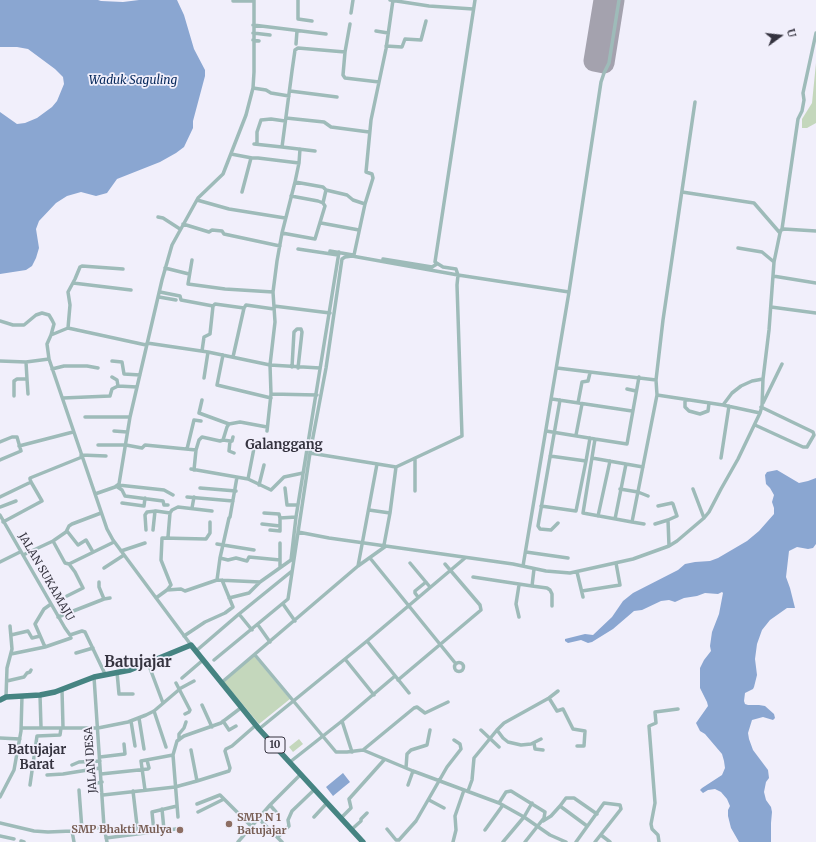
<!DOCTYPE html>
<html>
<head>
<meta charset="utf-8">
<style>
	body { margin:0 }
	#map { position:relative; width:816px; height:842px; overflow:hidden; background:#f1effb; font-family:Merriweather,serif }
	canvas { display:block }
	.north { position:absolute; left:760px; top:16px; width:40px; height:40px; -webkit-text-stroke:3px #f1effb; paint-order:stroke; rotate:75deg; font-size:11px; font-weight:700; line-height:16px; text-align:center; color:#35333f }
	.north::after { content:''; display:block; margin:auto; width:14px; height:18px; background:#35333f; clip-path:polygon(50% 0,100% 100%,50% 72%,0 100%) }
</style>
</head>
<body>
<div id="map">
<canvas width="816" height="842"></canvas>
<div class="north">U</div>
</div>
<script>
const context = document.querySelector('canvas').getContext('2d');
context.lineJoin = 'round';
function fill(path, color) {
  context.fillStyle = color;
  context.fill(path, 'evenodd');
}
function toPath(rows) {
  const path = new Path2D();
  for (const r of rows) {
    if (r.length === 3) {
      path.moveTo(r[0] + r[2], r[1]);
      path.arc(r[0], r[1], r[2], 0, 2 * Math.PI);
      continue;
    }
    path.moveTo(r[0], r[1]);
    for (let i = 2; i < r.length; i += 2) path.lineTo(r[i], r[i + 1]);
  }
  return path;
}
function stroke(path, color, width, dash) {
  context.strokeStyle = color;
  context.lineWidth = width;
  context.lineCap = dash ? 'butt' : 'round';
  context.setLineDash(dash || []);
  context.stroke(path);
}
function drawText(font, color, halo, rows, align = 'center') {
  context.font = font + ' Merriweather,serif';
  context.lineWidth = 3.5;
  context.setLineDash([]);
  context.textBaseline = 'middle';
  context.strokeStyle = halo;
  context.fillStyle = color;
  for (const [text, x, y, turn = 0] of rows) {
    context.save();
    context.translate(x, y);
    context.rotate((+turn || 0) * Math.PI / 180);
    context.textAlign = isNaN(turn) ? turn : align;
    if (halo) context.strokeText(text, 0, 0);
    context.fillText(text, 0, 0);
    context.restore();
  }
}
fill(toPath([
	[816,63,816,123,807,128,802,128,802,119,812,103],
	[254,656,290,699,259,724,224,682],
	[299,739,303,744,293,752,289,747]
]), '#c4d7bc');
fill(toPath([
	[0,0,98,0,101,1,123,2,139,0,177,0,184,15,194,49,205,70,205,76,193,121,193,128,184,147,176,153,160,162,117,179,107,193,96,196,81,192,67,196,56,203,39,221,36,229,39,248,36,258,32,266,26,270,0,274,0,112,17,124,25,123,37,118,52,107,57,101,64,84,63,77,55,69,28,49,17,47,0,47],
	[777,470,799,483,808,481,816,478,816,544,813,548,808,549,797,547,789,551,786,577,790,588,795,608,787,608,770,620,762,630,757,644,755,659,757,675,754,687,753,689,745,693,744,701,745,704,748,705,759,705,765,706,774,714,775,718,773,720,763,717,752,720,748,733,749,739,753,750,768,770,769,778,766,782,764,792,766,800,771,807,772,812,771,823,771,842,739,842,731,828,728,816,728,810,730,806,727,799,721,792,715,789,708,790,703,793,700,790,702,788,722,775,725,768,724,761,722,754,705,734,700,731,696,723,708,706,707,702,700,688,700,668,704,660,711,651,710,646,712,632,719,614,723,593,722,592,718,594,705,593,697,596,684,598,675,602,669,600,661,601,642,610,634,611,613,629,592,642,588,643,581,640,568,643,565,641,565,639,585,634,593,635,612,617,623,601,633,593,678,570,685,564,695,562,710,561,718,558,747,541,759,531,774,514,774,508,772,502,774,495,770,488,766,484,765,475,767,472],
	[343,773,350,782,333,796,326,787]
]), '#8aa6d1');
stroke(toPath([
	[604,0,594,61,604,63,614,0]
]), '#a4a2ae', 21);
stroke(toPath([
	[298,0,298,19,312,21],
	[390,0,429,6,473,9],
	[475,0,435,262,443,267,456,269,458,275,569,292],
	[233,1,254,1],
	[351,13,353,0],
	[253,25,326,34],
	[376,31,388,33],
	[253,33,270,35],
	[253,40,259,41],
	[296,44,297,31],
	[386,46,402,47,405,39,421,40,426,21],
	[345,52,350,24],
	[253,88,266,90,271,93,289,96],
	[290,91,337,97],
	[286,118,324,122,331,127,369,132],
	[254,144,282,147,292,71,295,50,298,48,345,52,343,75,345,78,379,82],
	[257,144,257,132,261,120,271,119,285,121],
	[282,147,315,151],
	[231,154,252,158,258,158,299,163,295,182,323,187,326,190,347,195,353,200,365,204],
	[299,163,300,149],
	[242,192,251,158],
	[682,192,754,203,780,233],
	[291,196,318,201,323,203],
	[197,200,229,209,285,218],
	[158,217,163,218,180,229],
	[321,223,359,230],
	[183,224,209,232,212,230,222,231,224,234,280,246],
	[782,229,798,119,802,111,804,100,803,93,816,33],
	[282,233,295,182],
	[738,248,762,252,774,262],
	[298,249,338,255],
	[330,251,353,255],
	[354,255,365,204,373,178,372,174,366,172,371,120,386,49,393,0],
	[383,259,432,267,437,264],
	[192,260,188,284,225,289,273,292],
	[165,268,189,274],
	[773,276,816,283],
	[73,283,131,290],
	[160,292,180,296,181,300,213,306,215,304,244,308,246,305,274,309],
	[159,297,176,300],
	[274,306,330,313],
	[771,307,816,313],
	[0,321,13,325,24,325,36,315,42,313,49,315,52,320,54,324,51,335,47,344,49,359,107,529,113,540,191,645],
	[68,328,70,305,68,292,75,279,80,267,82,266,123,269],
	[51,335,68,328,146,345],
	[147,343,208,352,270,365,320,368],
	[202,351,204,337,210,334,213,306],
	[223,355,217,385,271,398],
	[233,357,244,308],
	[0,361,26,362,49,359],
	[112,361,122,362,124,374,140,375],
	[292,367,294,332,297,329,301,329,302,332,298,368],
	[557,368,656,380],
	[52,369,64,366,87,366,98,368],
	[112,377,117,380,118,386],
	[204,378,208,352],
	[27,379,28,394],
	[627,389,636,391],
	[271,394,317,395],
	[657,395,723,405,732,393,741,386,752,381,763,379,769,330,774,262,780,233,781,230,784,229,816,231],
	[14,396,14,381,17,379,27,379,26,362],
	[63,398,110,396,112,389,118,386,137,387],
	[552,399,632,411],
	[202,400,199,413,229,424,240,422,267,427],
	[685,400,685,407,689,411,700,414,708,411,709,403],
	[578,403,582,382,588,381,590,373],
	[763,403,782,364],
	[723,405,760,413,762,406,763,379],
	[85,417,130,417],
	[755,425,803,447,807,447,814,435,813,432,761,407],
	[114,431,127,432],
	[267,431,271,394,270,365,275,322,273,292,277,261,282,233,315,239,325,206,323,203,326,190],
	[546,431,595,439,583,513,632,522,657,395,656,380,663,320,695,102],
	[576,435,582,404],
	[595,439,627,444,639,377],
	[223,440,227,427,229,424],
	[0,442,12,437,17,437,21,451,0,460],
	[230,442,232,441,233,437],
	[98,445,126,445,142,448,145,445,196,450,199,440,202,437,220,441,223,440,230,441,229,451,234,453],
	[19,446,73,432],
	[187,449,194,420,201,421],
	[81,455,106,456],
	[550,456,586,461,590,438],
	[592,458,643,467],
	[721,458,729,406],
	[191,469,248,479,271,490,284,477,303,473],
	[194,470,196,450],
	[248,479,255,443],
	[118,485,164,490,173,495],
	[259,485,264,465],
	[116,486,122,490,125,496,163,501,164,505,168,505],
	[200,488,236,491],
	[285,488,287,505,298,505],
	[620,489,638,492,648,496],
	[693,489,704,518],
	[415,491,415,458],
	[95,494,115,487,119,484,130,417,162,280,172,245,198,198,223,174,246,115,253,88,254,72,254,0],
	[0,497,31,482,30,479,30,478,82,457],
	[187,497,233,501],
	[122,503,144,506,145,498],
	[541,506,576,511,586,461],
	[658,506,672,503,673,504,677,516,668,520],
	[0,507,16,501],
	[192,508,194,497],
	[369,510,390,513],
	[264,513,279,514,280,518],
	[0,515,65,628,70,635,82,631,85,632,105,674],
	[598,516,610,461],
	[615,519,626,464],
	[3,522,42,501,31,482],
	[632,522,644,524],
	[558,523,551,530,540,529,538,526,560,400],
	[262,524,280,526],
	[655,524,668,520,669,546],
	[146,530,145,515,147,512,156,511,170,513,172,510,178,507,212,511],
	[153,530,155,511],
	[270,530,280,531,280,518,296,517],
	[67,531,78,545,86,540,93,552],
	[298,532,329,538,513,564,546,571,570,573,633,559,669,546,677,541,704,518,709,512,721,489,738,459,760,413],
	[168,537,170,513],
	[53,541,65,563,69,564,75,572,83,588,67,596],
	[217,544,254,550],
	[384,545,390,513,396,467],
	[121,551,145,543],
	[526,552,568,558],
	[23,555,53,541,66,532,69,526,72,524,101,513],
	[220,558,228,560,236,558,247,561,249,557,280,560],
	[370,558,456,664],
	[0,562,20,552],
	[410,563,430,587],
	[69,564,114,542],
	[358,566,377,464],
	[523,566,569,292,601,82,604,73,609,63,619,0],
	[280,567,280,543],
	[104,568,124,555],
	[577,572,583,597],
	[473,577,532,586,534,569],
	[217,580,220,558,229,518,230,517,237,477],
	[532,586,547,588,550,590,552,594,552,606],
	[167,590,181,589,185,591,217,580,260,582],
	[582,591,620,585,616,563],
	[418,597,415,593,415,591,426,582],
	[156,598,167,590,171,585,161,560,162,538,206,539,210,533,210,522],
	[229,598,249,593,260,582,291,560,296,517,339,252],
	[104,599,110,598],
	[283,604,295,621],
	[58,617,104,599,99,587,99,582],
	[519,617,516,604,519,585],
	[258,625,270,642],
	[252,630,239,614,292,571],
	[11,635,28,631,32,638,40,636],
	[184,636,205,622,225,613,233,607,222,580],
	[367,641,409,693],
	[45,647,35,624,44,609,51,604],
	[196,651,239,614],
	[76,653,93,648],
	[11,654,45,647,71,638],
	[255,655,336,752,347,752,363,750,413,771,499,803,524,817,550,835,566,842],
	[345,659,374,695],
	[214,660,288,599,310,453,326,368,342,259,345,257,352,256,458,275,457,285,462,436,396,467,310,453],
	[459,667,4.5],
	[148,663,163,703],
	[117,672,119,694,133,694],
	[94,677,104,827,107,842],
	[182,678,203,660],
	[398,680,481,610,480,605,445,564],
	[7,681,24,677,27,673,30,672,31,670],
	[176,683,190,710,189,712,185,714],
	[221,683,358,566,386,546],
	[62,690,63,727],
	[40,695,41,727],
	[6,697,7,668,12,649,10,626],
	[549,698,557,711,563,709,573,729,585,731,584,746,577,746],
	[202,705,212,727],
	[154,711,166,747],
	[139,718,144,749],
	[131,721,135,746],
	[223,721,229,730,236,726],
	[342,721,352,752],
	[21,728,98,728,128,722,146,715,154,711,181,688,194,681],
	[259,729,367,641,465,558],
	[481,730,499,747],
	[497,730,503,738,508,742,521,745,531,744,541,739],
	[0,738,20,739],
	[179,740,179,734,184,728,186,722],
	[534,743,535,749,543,750],
	[191,750,197,781],
	[363,750,414,708,417,707,425,713,448,702],
	[100,757,125,754,124,744],
	[290,762,342,721,395,676],
	[72,765,79,762,100,761],
	[406,768,407,754,411,750,427,745,430,730],
	[101,774,148,769,149,768,147,760],
	[47,775,63,774,100,768],
	[30,785,37,736,60,735,61,728],
	[89,785,102,782],
	[408,785,413,771],
	[79,790,82,830],
	[145,790,141,761,173,755],
	[133,791,138,834],
	[468,791,472,780,474,758,497,730,504,723,549,698,558,691],
	[103,795,175,787,197,781,229,771,230,768,225,751,226,749,232,746,256,725],
	[0,797,14,770,21,731,22,696],
	[429,800,444,808],
	[499,803,506,792,511,791,545,812,544,818,525,842],
	[197,804,220,795,224,799],
	[270,805,276,812],
	[162,809,164,830],
	[198,812,224,799,252,827],
	[178,817,173,755,177,741,184,736,221,723,242,707],
	[314,817,327,803],
	[341,818,351,808,349,799,384,760],
	[259,819,282,842],
	[543,821,551,816,560,806],
	[0,823,34,831,48,832,72,831,104,827],
	[587,826,560,806,566,798,574,798,597,814],
	[387,829,396,840,399,840,416,821,447,767,461,749,460,744,454,740],
	[351,830,361,821,361,819,367,813],
	[485,830,503,805],
	[72,831,74,842],
	[154,832,152,812,177,806],
	[601,835,610,842],
	[0,836,14,839],
	[278,837,289,826,288,820,292,811,315,789],
	[106,838,176,829],
	[21,841,24,842],
	[238,842,270,805,301,774],
	[453,842,456,830,455,816,464,790],
	[503,842,524,817,532,803],
	[576,842,604,803,620,805,621,809,595,842],
	[659,842,658,835,652,829,651,824,655,803,649,726,656,723,655,712,678,709]
]), '#9ebbb9', 3.5);
stroke(toPath([
	[0,700,6,697,40,695,55,692,94,677,130,670,191,645,259,729,363,842]
]), '#468482', 5.5);
for (const [x, y, r, color] of [
	[229,824,4,"#8d6e63"],
	[180,830,4,"#8d6e63"]
]) {
  const dot = new Path2D();
  dot.arc(x, y, r, 0, 2 * Math.PI);
  context.fillStyle = color;
  context.fill(dot);
  stroke(dot, '#f1effb', 1.5);
}
for (const [x, y, w] of [
	[275,745,20]
]) {
  const box = new Path2D();
  box.roundRect(x - w / 2, y - 8, w, 16, 3);
  context.fillStyle = '#f1effb';
  context.fill(box);
  stroke(box, '#35333f', 1);
}
drawText('bold 10px', '#35333f', null, [
	["10",275,745]
]);
drawText('11px', '#35333f', '#f1effb', [
	["JALAN SUKAMAJU",46,577,60],
	["JALAN DESA",91,760,-94]
]);
drawText('bold 11px', '#785e54', '#f1effb', [
	["SMP N 1",237,818],
	["Batujajar",237,831],
	["SMP Bhakti Mulya",172,830,"right"]
], 'left');
drawText('italic 12px', '#06285b', '#f1effb', [
	["Waduk Saguling",133,81]
]);
drawText('bold 13px', '#35333f', '#f1effb', [
	["Galanggang",284,445],
	["Batujajar",37,750],
	["Barat",37,765]
]);
drawText('bold 15px', '#35333f', '#f1effb', [
	["Batujajar",138,663]
]);
</script>
</body>
</html>
